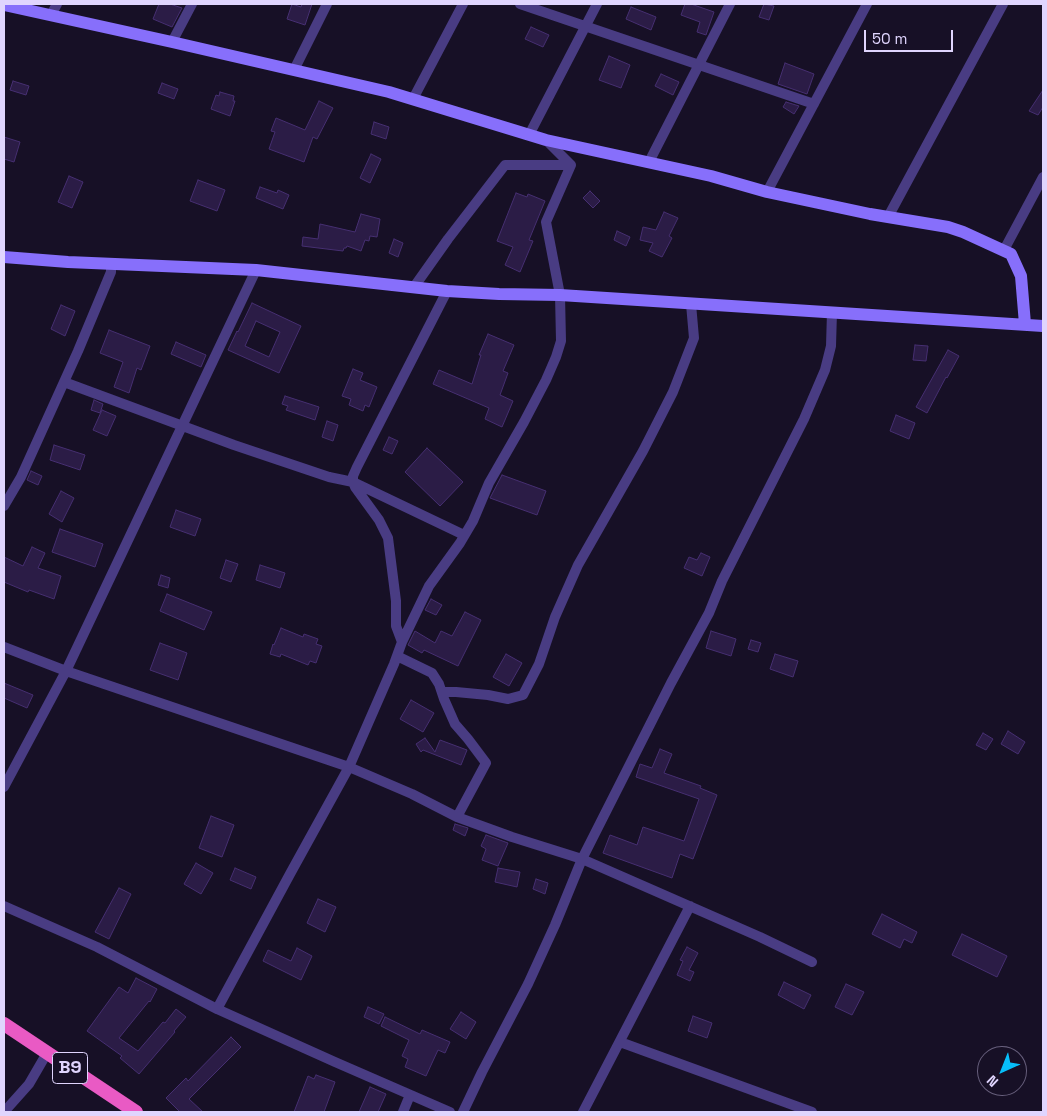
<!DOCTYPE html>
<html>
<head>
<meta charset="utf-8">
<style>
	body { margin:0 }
	#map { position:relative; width:1047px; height:1116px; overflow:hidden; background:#171026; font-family:"Space Grotesk",sans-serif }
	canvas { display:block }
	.frame { position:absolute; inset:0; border:5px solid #e0d5fe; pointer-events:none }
	.north { position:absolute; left:977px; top:1046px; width:50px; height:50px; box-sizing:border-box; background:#171026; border:1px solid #675f7c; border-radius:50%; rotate:224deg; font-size:14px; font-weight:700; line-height:20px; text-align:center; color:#e0d5fe }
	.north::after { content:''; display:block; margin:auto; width:18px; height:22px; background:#07bef9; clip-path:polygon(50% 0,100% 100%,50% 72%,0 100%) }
	.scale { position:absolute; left:864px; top:30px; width:89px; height:22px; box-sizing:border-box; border:2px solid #e0d5fe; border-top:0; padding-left:6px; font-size:15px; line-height:18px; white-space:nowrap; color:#e0d5fe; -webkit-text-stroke:4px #171026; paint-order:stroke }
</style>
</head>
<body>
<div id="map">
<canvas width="1047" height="1116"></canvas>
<div class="frame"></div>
<div class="north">N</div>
<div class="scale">50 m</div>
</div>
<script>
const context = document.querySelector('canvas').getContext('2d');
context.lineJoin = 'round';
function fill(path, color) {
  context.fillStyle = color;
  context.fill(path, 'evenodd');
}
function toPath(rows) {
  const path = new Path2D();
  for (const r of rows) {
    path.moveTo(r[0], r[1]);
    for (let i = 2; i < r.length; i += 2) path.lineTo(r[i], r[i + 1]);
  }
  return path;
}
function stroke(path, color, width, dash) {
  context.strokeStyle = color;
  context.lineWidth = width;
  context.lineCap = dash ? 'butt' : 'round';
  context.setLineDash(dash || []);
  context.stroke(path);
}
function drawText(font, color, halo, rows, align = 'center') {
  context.font = font + ' "Space Grotesk",sans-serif';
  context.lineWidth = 4;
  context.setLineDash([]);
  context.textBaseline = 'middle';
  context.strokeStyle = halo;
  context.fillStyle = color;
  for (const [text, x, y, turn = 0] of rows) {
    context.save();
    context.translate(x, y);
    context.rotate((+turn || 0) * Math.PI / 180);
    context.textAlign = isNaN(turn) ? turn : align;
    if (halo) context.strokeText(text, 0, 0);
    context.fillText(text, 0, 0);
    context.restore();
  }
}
const building = toPath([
	[159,4,170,4,182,8,172,27,153,19,159,4],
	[292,4,301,7,302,4,312,4,305,25,287,19,292,4],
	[685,4,691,4,714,12,706,35,697,32,700,22,681,15,685,4],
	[764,4,774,6,769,20,759,17,764,4],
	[631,7,656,17,651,30,626,19,631,7],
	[531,27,549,35,543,47,525,39,531,27],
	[609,56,630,65,621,88,599,80,609,56],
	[785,63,814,74,807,94,778,84,785,63],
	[661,74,679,82,673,95,655,86,661,74],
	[13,81,29,86,26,95,10,90,13,81],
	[162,83,178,89,174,99,158,93,162,83],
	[1043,90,1043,107,1038,115,1029,111,1043,90],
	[220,92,234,96,233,101,235,101,230,116,211,109,216,95,219,96,220,92],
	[319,101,333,108,317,139,313,137,304,162,269,149,275,132,271,131,276,118,305,130,319,101],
	[786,102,799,106,794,114,783,107,786,102],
	[374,122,389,127,386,139,371,134,374,122],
	[4,137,20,142,14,162,4,159,4,137],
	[371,154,381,159,370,183,360,178,371,154],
	[69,176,83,182,72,208,58,202,69,176],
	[198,180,225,190,217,211,190,201,198,180],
	[260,187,277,193,278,190,289,195,283,209,256,198,260,187],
	[590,191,600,201,593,208,583,198,590,191],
	[516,193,527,197,528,194,545,201,529,240,533,241,520,272,505,265,513,247,497,241,516,193],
	[664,212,678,218,669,236,672,238,662,257,649,251,653,243,640,240,643,227,656,230,664,212],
	[361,214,380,219,377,237,370,236,369,241,365,240,361,251,347,246,346,248,344,248,343,251,302,246,303,237,318,239,320,224,355,232,361,214],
	[617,231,630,237,626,246,614,240,617,231],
	[394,239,403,243,398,257,389,253,394,239],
	[252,303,301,326,279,373,228,350,237,331,238,332,252,303],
	[256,321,280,332,269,357,245,346,256,321],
	[61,305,75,311,65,336,51,329,61,305],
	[109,330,150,346,141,370,137,368,129,393,114,387,123,362,100,353,109,330],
	[488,334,514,345,503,371,508,373,500,395,513,401,502,427,485,419,489,408,433,384,439,370,472,384,481,355,479,355,488,334],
	[176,342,206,355,201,367,171,354,176,342],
	[915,345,928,346,926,361,913,360,915,345],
	[948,350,959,356,947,378,946,377,927,413,916,407,948,350],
	[353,369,363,373,360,380,377,387,369,407,365,405,363,411,349,405,351,399,342,396,353,369],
	[285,396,319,407,315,420,286,410,288,406,282,404,285,396],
	[94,400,103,404,100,413,91,410,94,400],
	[102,410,116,416,107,436,93,430,102,410],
	[896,415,915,423,909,439,890,431,896,415],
	[327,421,338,425,333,441,322,437,327,421],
	[389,437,398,441,392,454,383,450,389,437],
	[54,445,85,455,80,470,50,460,54,445],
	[427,448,463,482,440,506,405,472,427,448],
	[31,471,42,476,38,485,27,480,31,471],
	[502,475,546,491,537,515,490,498,502,475],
	[61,491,74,498,62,522,49,514,61,491],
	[176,510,201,519,195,536,170,527,176,510],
	[60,529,103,544,95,567,52,552,60,529],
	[32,547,45,553,38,568,61,576,54,599,29,590,28,592,4,582,4,557,23,566,32,547],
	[701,553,710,557,702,576,684,568,689,557,697,560,701,553],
	[226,560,238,564,231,582,220,578,226,560],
	[260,565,285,573,280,588,256,580,260,565],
	[161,575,170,578,168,588,158,585,161,575],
	[167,594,212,612,204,630,160,611,167,594],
	[431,599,442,605,436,615,425,610,431,599],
	[465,612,481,620,458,666,424,650,422,653,408,645,415,631,435,643,441,631,452,636,465,612],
	[281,628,303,637,304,634,318,639,316,644,322,646,316,663,310,661,308,665,281,654,280,657,270,654,273,644,274,645,281,628],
	[711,631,736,639,731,656,706,648,711,631],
	[751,640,761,643,758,652,748,649,751,640],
	[160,643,187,653,178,680,150,670,160,643],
	[506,654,522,663,509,686,493,677,506,654],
	[775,654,798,661,793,677,770,669,775,654],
	[4,683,33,695,27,708,4,698,4,683],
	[411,700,434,713,423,732,400,719,411,700],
	[1008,731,1025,742,1018,754,1001,744,1008,731],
	[983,733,993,739,986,750,976,745,983,733],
	[425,738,435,752,440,740,467,750,461,765,423,750,421,752,416,744,425,738],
	[660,749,672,754,664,773,701,786,700,788,717,795,693,859,680,854,672,878,603,853,610,835,637,845,643,827,684,841,699,799,636,777,640,764,652,768,660,749],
	[211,816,234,825,222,857,199,848,211,816],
	[455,824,468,828,465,836,453,830,455,824],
	[486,835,508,843,498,866,482,860,486,849,481,846,486,835],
	[196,863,213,873,201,894,184,884,196,863],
	[235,868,256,877,251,889,230,880,235,868],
	[498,868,520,872,517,887,495,882,498,868],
	[536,879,548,883,545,894,533,889,536,879],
	[119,888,131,894,109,939,95,932,119,888],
	[318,899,336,907,325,932,307,923,318,899],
	[882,914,917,932,912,943,904,939,900,948,872,934,882,914],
	[962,934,1007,956,997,977,952,955,962,934],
	[687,947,698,953,689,970,694,972,690,981,677,975,683,961,680,960,687,947],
	[297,948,312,956,301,980,263,961,268,950,291,961,297,948],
	[136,978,157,989,150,1002,149,1001,119,1038,138,1051,163,1022,165,1023,176,1009,186,1017,174,1031,175,1032,139,1074,120,1058,122,1056,87,1031,119,987,128,993,136,978],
	[784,982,811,995,804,1009,778,995,784,982],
	[846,984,864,992,852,1015,835,1007,846,984],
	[368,1007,384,1014,379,1024,364,1017,368,1007],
	[461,1012,476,1022,466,1039,450,1029,461,1012],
	[693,1016,712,1023,707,1038,688,1031,693,1016],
	[385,1017,420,1034,422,1030,450,1042,445,1053,438,1050,426,1076,405,1067,408,1059,402,1056,409,1040,381,1026,385,1017],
	[231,1037,241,1047,189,1099,203,1112,180,1112,166,1098,186,1078,188,1081,231,1037],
	[316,1075,335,1082,324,1112,294,1112,308,1076,314,1079,316,1075],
	[370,1087,386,1094,378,1112,359,1112,370,1087]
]);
fill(building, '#2b1c46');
stroke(building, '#462f71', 1);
stroke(toPath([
	[520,4,814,104],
	[51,15,57,4],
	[172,42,192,4],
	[294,70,327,4],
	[413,99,463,4],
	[529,135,597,4],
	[649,162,730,4],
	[767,192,867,4],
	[888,217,1003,4],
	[1004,250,1043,177],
	[414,287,448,239,505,165,571,165,546,140],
	[64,382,234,445,329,477,353,482,464,535],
	[4,506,21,477,78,351,111,272,111,264],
	[402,642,429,586,460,543,473,521,489,483,524,422,546,380,556,357,561,341,560,295,546,222,571,165],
	[4,647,66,671,256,270],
	[397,656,432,673,439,684,444,699,455,724,468,739,486,763,457,817],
	[442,692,456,692,488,695,508,699,523,695,539,664,555,617,578,565,643,451,673,392,694,338,691,304],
	[4,787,66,671,349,767,394,664,402,642,396,626,396,601,388,538,379,520,355,487,353,482,353,476,357,467,447,291],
	[4,906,97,947,217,1009,335,1062,450,1112],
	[217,1009,290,874,349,767,412,794,457,817,512,837,582,859,760,937,812,962],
	[620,1042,812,1112],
	[4,1112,29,1084,47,1053],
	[403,1112,410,1095],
	[463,1112,482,1072,528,984,555,925,582,859,671,683,709,613,722,581,804,419,825,370,831,346,832,312],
	[583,1112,690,906]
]), '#493c83', 10);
stroke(toPath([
	[4,5,172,42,389,92,546,140,711,176,767,192,870,214,948,227,963,232,1011,254,1021,276,1025,324],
	[4,257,68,262,256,270,447,291,499,294,560,295,1043,326]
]), '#876ffb', 12);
stroke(toPath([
	[4,1024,136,1112]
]), '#e95ac4', 14);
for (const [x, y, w] of [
	[70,1068,35]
]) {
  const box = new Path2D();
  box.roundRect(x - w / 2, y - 15.5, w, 31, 4);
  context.fillStyle = '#171026';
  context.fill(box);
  stroke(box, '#e0d5fe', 1);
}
drawText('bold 18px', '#e0d5fe', null, [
	["B9",70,1068]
]);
</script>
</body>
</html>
